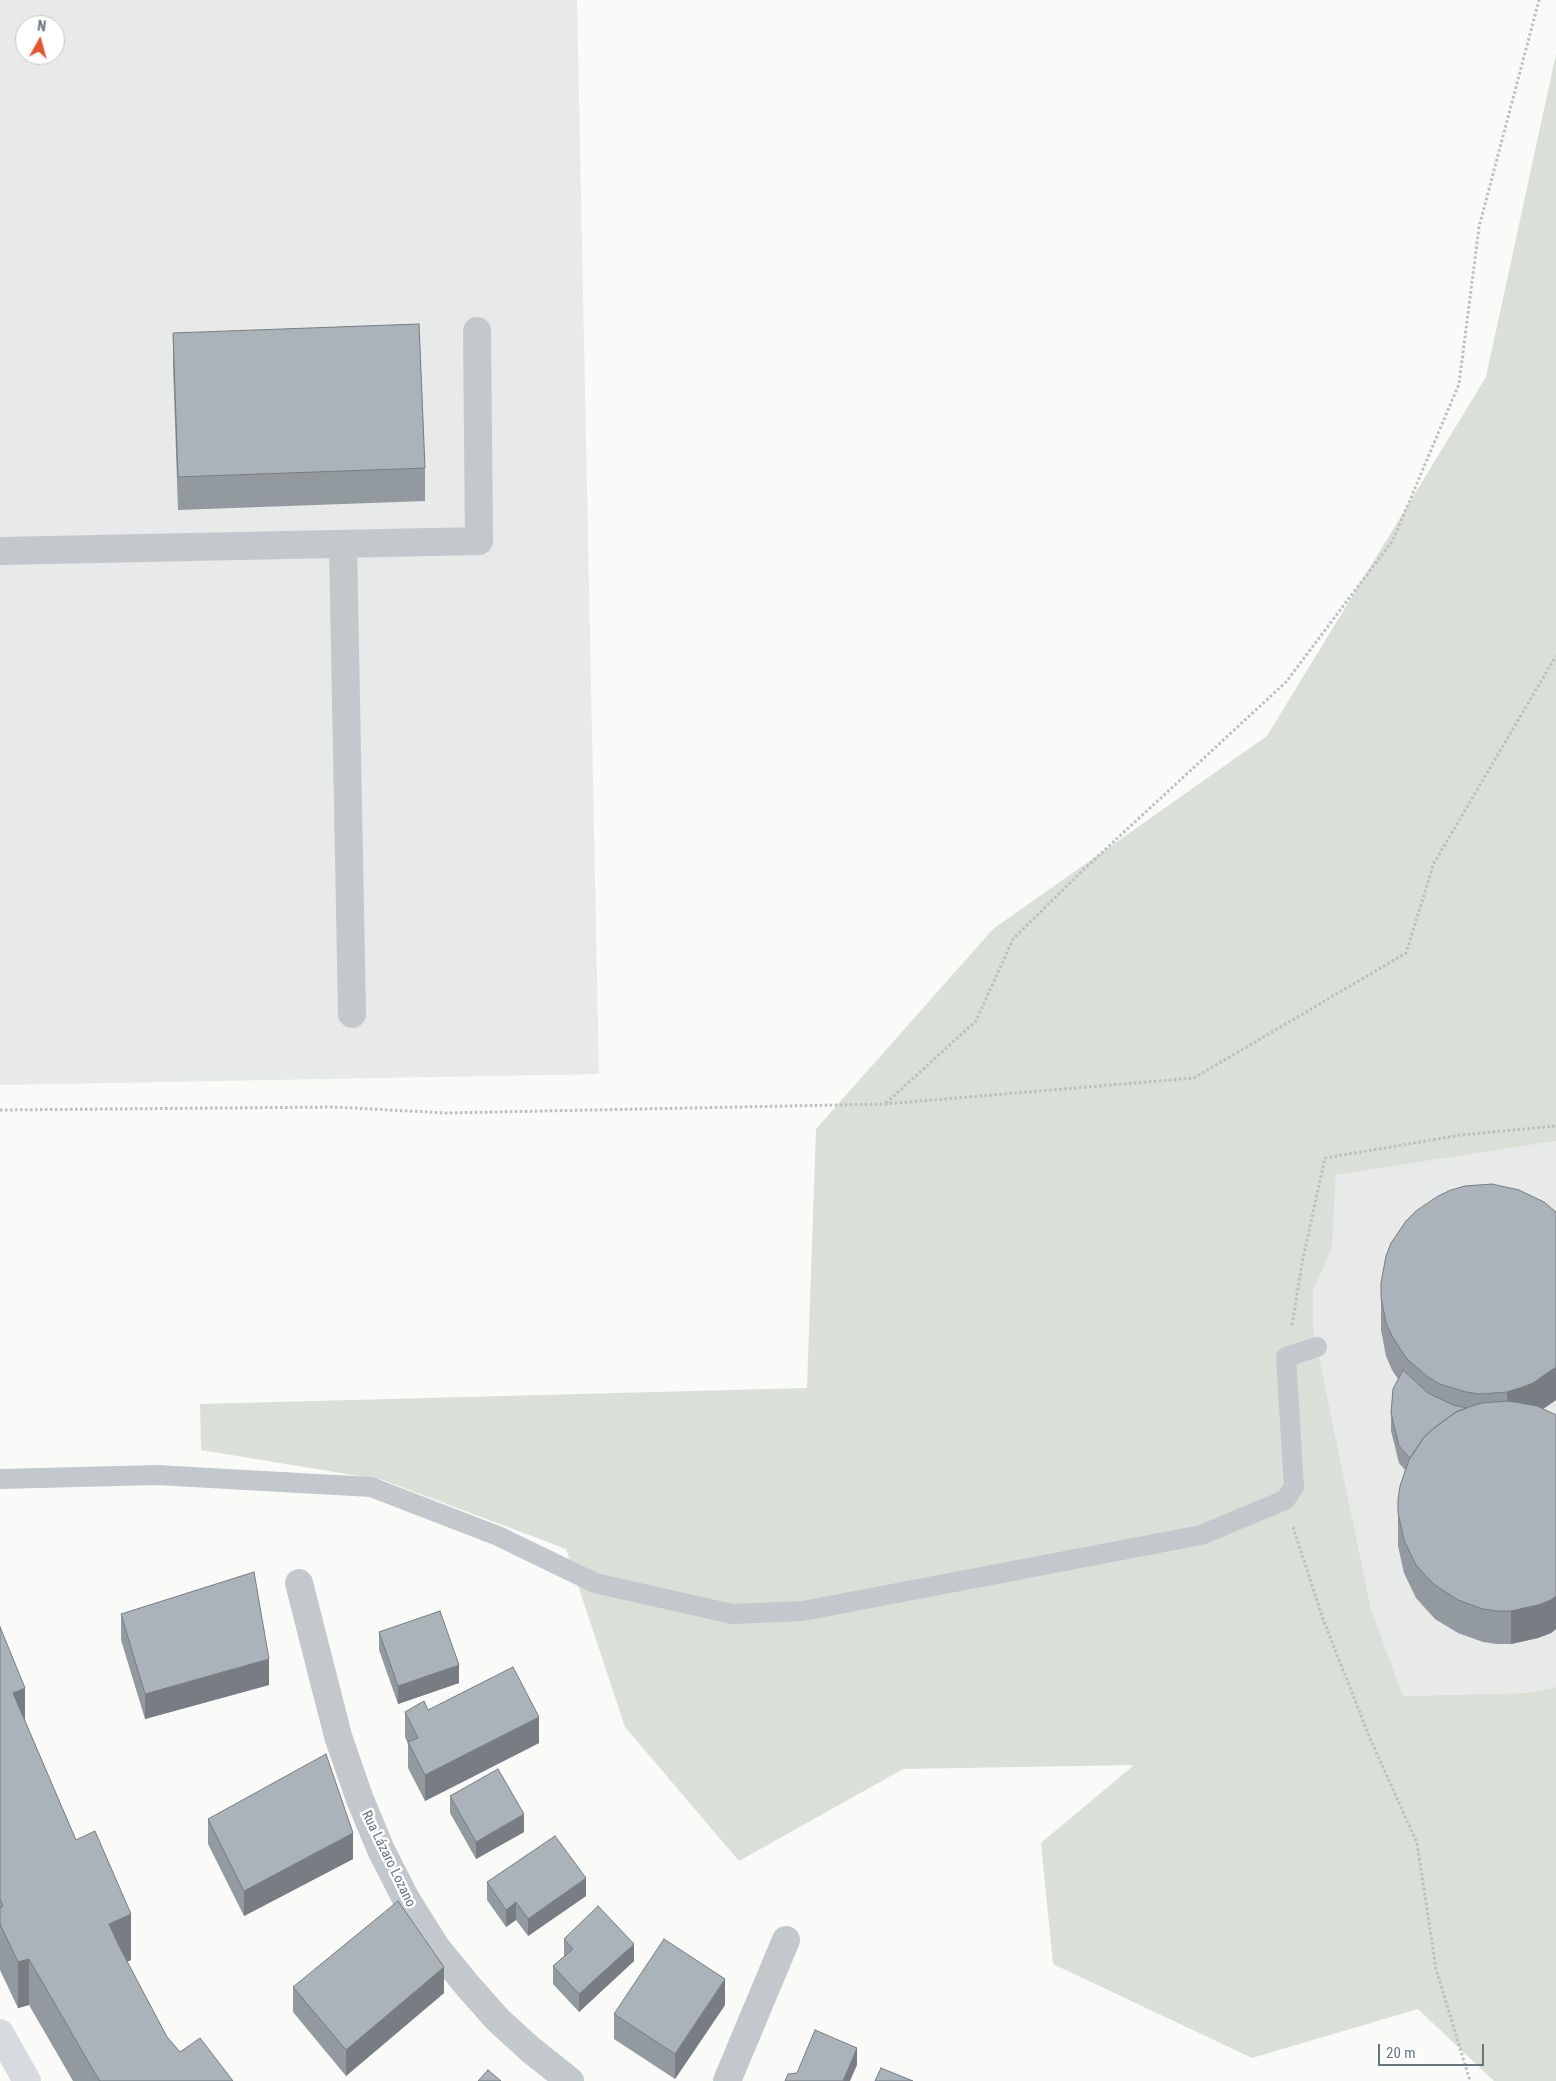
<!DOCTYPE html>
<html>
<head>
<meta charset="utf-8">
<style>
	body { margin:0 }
	#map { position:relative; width:1556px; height:2081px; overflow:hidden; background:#fafaf8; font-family:"Roboto Condensed",sans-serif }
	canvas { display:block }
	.north { position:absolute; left:15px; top:15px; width:50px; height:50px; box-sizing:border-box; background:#fff; border:1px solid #c1c8cd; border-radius:50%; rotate:7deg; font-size:14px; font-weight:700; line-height:20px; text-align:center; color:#657683 }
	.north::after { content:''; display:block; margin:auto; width:18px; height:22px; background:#e4572e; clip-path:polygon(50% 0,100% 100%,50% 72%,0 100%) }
	.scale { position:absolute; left:1378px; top:2044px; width:106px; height:22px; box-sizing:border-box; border:2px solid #657683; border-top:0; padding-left:6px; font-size:15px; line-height:18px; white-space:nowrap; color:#657683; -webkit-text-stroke:4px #fff; paint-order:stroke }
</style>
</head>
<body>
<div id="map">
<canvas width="1556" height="2081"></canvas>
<div class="north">N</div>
<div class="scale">20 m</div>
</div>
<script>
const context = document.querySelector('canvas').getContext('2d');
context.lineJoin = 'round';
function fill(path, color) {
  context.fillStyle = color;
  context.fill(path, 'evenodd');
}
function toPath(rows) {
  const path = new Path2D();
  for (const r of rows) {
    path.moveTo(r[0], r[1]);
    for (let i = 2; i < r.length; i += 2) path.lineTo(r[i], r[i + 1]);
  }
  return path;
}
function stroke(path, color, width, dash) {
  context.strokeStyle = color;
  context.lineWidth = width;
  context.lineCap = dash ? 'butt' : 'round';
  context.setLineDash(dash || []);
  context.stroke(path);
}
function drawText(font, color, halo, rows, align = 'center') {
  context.font = font + ' "Roboto Condensed",sans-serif';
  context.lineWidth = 5;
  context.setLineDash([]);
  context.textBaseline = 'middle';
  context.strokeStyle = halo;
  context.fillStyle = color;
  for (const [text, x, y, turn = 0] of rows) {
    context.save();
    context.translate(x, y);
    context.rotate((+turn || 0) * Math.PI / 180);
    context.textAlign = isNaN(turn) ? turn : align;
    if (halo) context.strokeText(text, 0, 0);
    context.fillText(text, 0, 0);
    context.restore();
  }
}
fill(toPath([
	[0,0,577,0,599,1074,0,1085],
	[25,25,55,25,55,55,25,55],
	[1556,1141,1556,1687,1525,1693,1403,1696,1371,1609,1313,1327,1313,1290,1332,1249,1336,1175]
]), '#e8e9e9');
fill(toPath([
	[1556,54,1556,1141,1336,1175,1332,1249,1313,1290,1313,1327,1371,1609,1403,1696,1525,1693,1556,1687,1556,2081,1494,2081,1418,2009,1252,2058,1053,1964,1041,1843,1134,1765,903,1769,739,1861,625,1727,566,1549,383,1480,201,1450,200,1404,807,1388,816,1129,993,929,1267,736,1486,377]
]), '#dadfd7');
stroke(toPath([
	[886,1103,976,1021,1013,939,1082,871,1286,682,1393,540,1459,384,1479,227,1539,0],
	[0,1110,334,1107,446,1113,885,1104,1194,1078,1406,953,1434,863,1556,656],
	[1292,1325,1302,1263,1325,1158,1461,1135,1556,1126],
	[1293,1527,1323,1619,1369,1736,1417,1843,1436,1969,1470,2081]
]), '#bbbfc2', 3, [2.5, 2.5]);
stroke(toPath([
	[0,1479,157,1475,371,1487,498,1536,595,1583,732,1614,803,1611,1201,1535,1285,1500,1294,1487,1286,1357,1317,1347]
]), '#c3c8cc', 20);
stroke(toPath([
	[343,544,352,1014],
	[0,551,479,541,477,331],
	[299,1583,338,1736,359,1797,381,1850,406,1899,436,1947,467,1985,498,2020,531,2050,570,2081],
	[727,2081,786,1940]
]), '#c3c8cc', 28);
stroke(toPath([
	[0,2033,27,2081]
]), '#d6dbdf', 28);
fill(toPath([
	[173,333,425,468,425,501,178,510,173,366],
	[1556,1212,1556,1400,1543,1409,1556,1415,1556,1629,1551,1633,1538,1638,1511,1644,1497,1644,1483,1642,1458,1633,1435,1619,1425,1608,1416,1598,1404,1573,1398,1546,1398,1500,1405,1470,1399,1463,1391,1431,1391,1413,1398,1379,1392,1370,1386,1356,1381,1330,1381,1283],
	[121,1614,269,1685,145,1719,121,1640],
	[0,1627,25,1722,76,1840,131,1960,127,1962,167,2037,180,2052,233,2081,73,2081,29,2005,18,2008,0,1970],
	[379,1632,459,1683,398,1704,379,1650],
	[428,1710,539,1743,425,1801,408,1768,408,1744,405,1737,405,1712],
	[450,1796,524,1832,476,1859,450,1813],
	[208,1819,353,1859,244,1916,208,1844],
	[487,1882,586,1896,528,1936,516,1920,506,1927,487,1900],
	[564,1939,634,1961,579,2012,553,1984,553,1966,564,1956],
	[293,1987,444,1993,346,2076,293,2012],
	[725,2005,675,2079,614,2039,614,2014]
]), '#929a9f');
fill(toPath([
	[1556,1367,1556,1400,1533,1416,1507,1425,1507,1392],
	[1556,1596,1556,1629,1551,1633,1538,1638,1511,1644,1511,1611],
	[269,1659,269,1685,145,1719,145,1694],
	[459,1665,459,1683,398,1704,398,1686],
	[25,1688,25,1734,13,1693],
	[539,1717,539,1743,425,1801,425,1775],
	[524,1814,524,1832,476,1859,476,1842],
	[353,1833,353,1859,244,1916,244,1891],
	[586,1878,586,1896,528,1936,528,1919],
	[516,1902,516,1920,506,1927,506,1910],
	[131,1914,131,1960,109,1970,109,1924],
	[634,1944,634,1961,579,2012,579,1994],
	[29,1959,29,2005,18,2008,18,1962],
	[444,1967,444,1993,346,2076,346,2050],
	[725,1979,725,2005,675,2079,675,2054],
	[857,2048,857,2065,850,2081,843,2081]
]), '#777d82');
const building = toPath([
	[419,324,425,468,178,477,173,333,419,324],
	[1492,1184,1519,1190,1544,1202,1556,1212,1556,1367,1533,1383,1520,1388,1507,1392,1480,1394,1466,1392,1440,1384,1428,1377,1407,1359,1392,1336,1386,1323,1381,1297,1381,1283,1386,1256,1391,1243,1406,1221,1416,1211,1438,1196,1451,1190,1465,1186,1492,1184],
	[1403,1370,1428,1393,1453,1405,1467,1408,1456,1412,1434,1428,1424,1437,1410,1458,1399,1446,1391,1413,1393,1389,1403,1370],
	[1509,1401,1537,1406,1556,1415,1556,1596,1551,1600,1538,1605,1511,1611,1497,1611,1483,1609,1458,1600,1435,1585,1425,1575,1416,1565,1404,1540,1398,1513,1398,1500,1400,1486,1409,1460,1424,1437,1434,1428,1456,1412,1469,1407,1482,1403,1509,1401],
	[254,1572,269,1659,145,1694,121,1614,254,1572],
	[440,1611,459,1665,398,1686,379,1632,440,1611],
	[0,1627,25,1688,13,1693,76,1840,95,1831,131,1914,109,1924,119,1946,167,2037,180,2052,200,2038,233,2081,100,2081,96,2075,29,1959,18,1962,0,1924,0,1908,3,1906,0,1899,0,1627],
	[513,1667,539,1717,425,1775,408,1742,418,1738,405,1712,424,1701,428,1710,513,1667],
	[326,1754,353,1833,244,1891,208,1819,326,1754],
	[498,1769,524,1814,476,1842,450,1796,498,1769],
	[555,1836,586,1878,528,1919,516,1902,506,1910,487,1882,555,1836],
	[398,1901,444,1967,346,2050,293,1987,398,1901],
	[598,1906,634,1944,579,1994,553,1966,573,1949,564,1939,598,1906],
	[664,1939,725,1979,675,2054,614,2014,664,1939],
	[815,2030,857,2048,843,2081,785,2081,788,2074,797,2073,815,2030],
	[881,2068,913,2081,875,2081,881,2068],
	[488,2070,501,2081,478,2081,488,2070]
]);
fill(building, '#aab3b9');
stroke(building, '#777d82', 1);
drawText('14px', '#657683', '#fff', [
	["Rua Lázaro Lozano",388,1859,64]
]);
</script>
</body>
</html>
